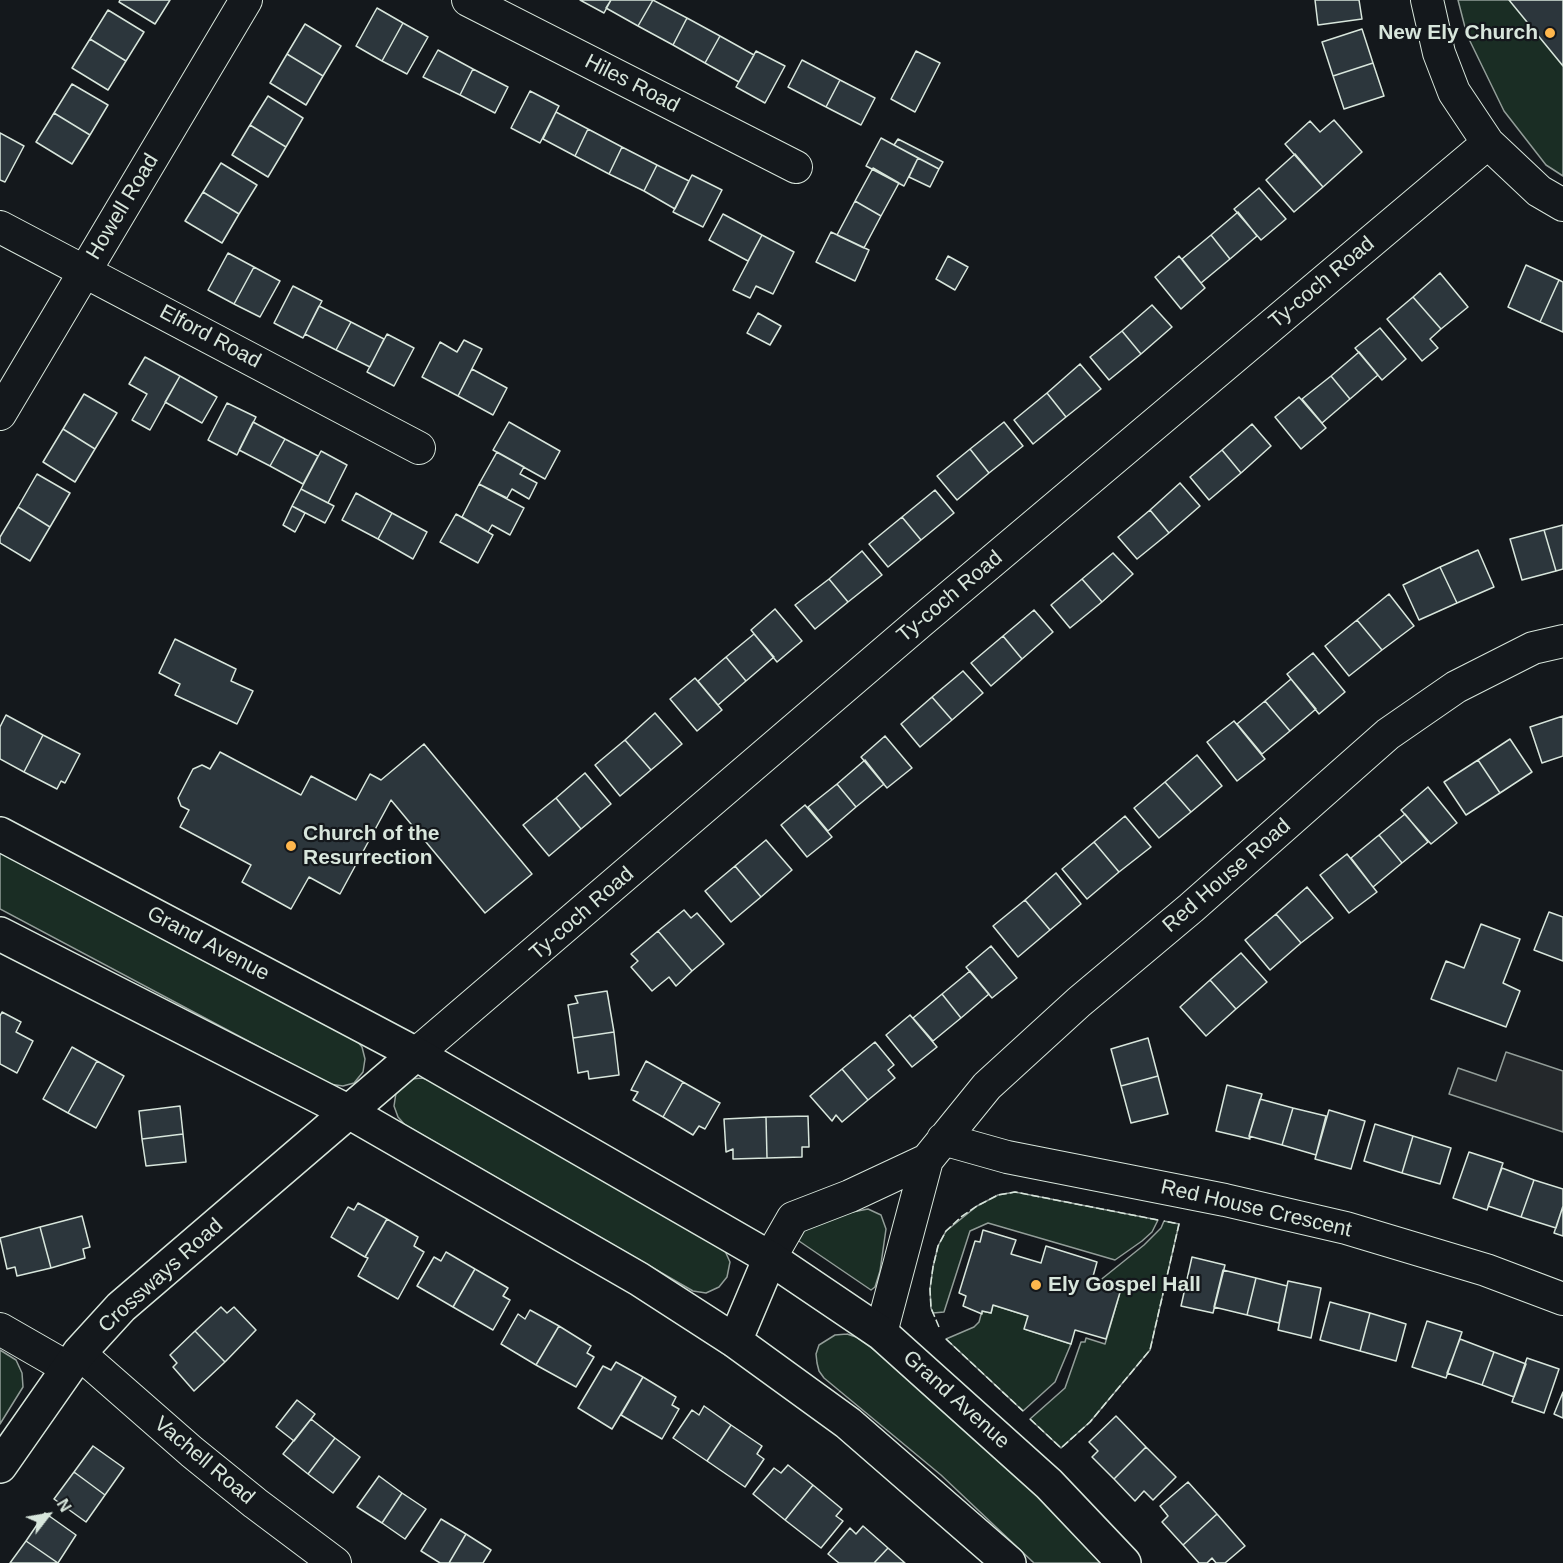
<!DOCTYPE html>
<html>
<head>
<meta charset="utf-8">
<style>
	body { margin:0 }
	#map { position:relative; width:1563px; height:1563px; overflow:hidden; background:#14181c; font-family:Helvetica,sans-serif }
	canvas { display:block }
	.north { position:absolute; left:18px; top:1485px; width:60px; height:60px; -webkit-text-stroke:4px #14181c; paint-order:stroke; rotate:59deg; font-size:16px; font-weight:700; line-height:24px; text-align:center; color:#d8e6dc }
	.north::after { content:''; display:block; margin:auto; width:21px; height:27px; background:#d8e6dc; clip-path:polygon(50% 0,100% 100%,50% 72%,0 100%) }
</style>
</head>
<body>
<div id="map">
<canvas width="1563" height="1563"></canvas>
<div class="north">N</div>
</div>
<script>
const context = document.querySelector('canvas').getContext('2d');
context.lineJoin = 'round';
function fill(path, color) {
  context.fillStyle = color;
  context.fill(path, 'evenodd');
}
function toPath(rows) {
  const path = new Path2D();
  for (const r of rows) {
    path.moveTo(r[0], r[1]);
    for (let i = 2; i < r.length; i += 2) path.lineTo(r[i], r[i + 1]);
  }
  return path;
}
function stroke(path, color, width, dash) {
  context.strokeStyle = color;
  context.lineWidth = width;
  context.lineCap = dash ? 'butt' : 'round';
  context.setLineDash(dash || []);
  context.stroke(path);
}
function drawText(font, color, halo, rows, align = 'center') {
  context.font = font + ' Helvetica,sans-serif';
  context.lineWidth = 4.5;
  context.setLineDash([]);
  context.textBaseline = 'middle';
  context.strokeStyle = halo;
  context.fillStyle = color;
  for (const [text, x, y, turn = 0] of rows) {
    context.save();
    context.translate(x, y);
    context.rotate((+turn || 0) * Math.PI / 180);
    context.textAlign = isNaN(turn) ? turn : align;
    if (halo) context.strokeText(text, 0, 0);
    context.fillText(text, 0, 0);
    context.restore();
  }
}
const green = toPath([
	[1458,0,1563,0,1563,176,1546,165,1504,111,1467,35,1458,0],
	[0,848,355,1038,362,1047,365,1059,363,1072,354,1083,343,1086,329,1084,0,909,0,848],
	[422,1078,432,1081,713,1240,725,1251,730,1262,727,1277,719,1287,706,1293,693,1291,405,1125,398,1117,394,1106,396,1093,402,1084,411,1079,422,1078],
	[1015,1192,1158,1220,1152,1232,1142,1241,1115,1260,988,1223,970,1231,944,1312,933,1313,931,1308,930,1289,933,1267,938,1246,946,1231,977,1206,998,1195,1015,1192],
	[868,1209,881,1215,886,1229,880,1271,875,1287,871,1290,796,1239,798,1233,832,1216,868,1209],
	[1164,1221,1179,1224,1150,1350,1090,1422,1061,1448,1030,1419,1065,1388,1081,1342,1085,1342,1086,1338,1105,1344,1121,1289,1098,1282,1144,1245,1161,1228,1164,1221],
	[993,1305,1028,1316,1025,1329,1071,1344,1055,1382,1023,1411,946,1339,974,1327,979,1322,982,1311,991,1313,993,1305],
	[847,1334,856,1337,887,1359,983,1439,1106,1563,1034,1563,941,1475,824,1378,819,1371,817,1363,816,1354,819,1345,835,1335,847,1334],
	[0,1350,16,1360,22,1373,23,1387,0,1424,0,1350]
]);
fill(green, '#1a2d24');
stroke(green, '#939e99', 1.5);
const parking = toPath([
	[1506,1052,1563,1071,1563,1132,1449,1094,1458,1068,1496,1081,1506,1052]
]);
fill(parking, '#24282b');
stroke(parking, '#939e99', 1.5);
const building = toPath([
	[120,0,170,0,155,24,119,2,120,0],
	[580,0,611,0,604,13,580,0],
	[611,0,653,0,638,26,606,8,611,0],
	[653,0,687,18,673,45,638,26,653,0],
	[1315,0,1359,0,1362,19,1318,25,1315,0],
	[1509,0,1563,0,1563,66,1509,0],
	[377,8,403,23,382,61,356,46,377,8],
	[108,10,144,32,126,61,90,39,108,10],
	[687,18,720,36,705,63,673,45,687,18],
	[403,23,428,37,407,74,382,61,403,23],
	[305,24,341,46,323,76,287,54,305,24],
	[1362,29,1373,63,1333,76,1322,42,1362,29],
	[720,36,754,55,739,82,705,63,720,36],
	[90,39,126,61,108,90,72,68,90,39],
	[438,50,473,69,460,95,423,77,438,50],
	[756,51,785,66,765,103,736,87,756,51],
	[916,51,940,63,915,112,891,99,916,51],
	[287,54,323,76,306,105,270,83,287,54],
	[802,60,840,80,826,107,788,87,802,60],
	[1373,63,1384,96,1344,109,1333,76,1373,63],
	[473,69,508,87,495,113,460,95,473,69],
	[840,80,875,98,861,125,826,107,840,80],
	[72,84,108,105,90,135,54,113,72,84],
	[530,91,559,106,540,143,511,128,530,91],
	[268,96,303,118,286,147,250,125,268,96],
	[556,112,588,129,575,156,543,139,556,112],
	[54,113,90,135,72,164,36,142,54,113],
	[1334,120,1362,152,1323,187,1285,144,1310,121,1320,132,1334,120],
	[250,125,286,147,268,177,232,155,250,125],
	[588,129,622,147,609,174,575,156,588,129],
	[0,133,24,146,5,182,0,180,0,133],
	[881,138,918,158,904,186,866,166,881,138],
	[898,139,943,162,939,169,894,145,898,139],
	[622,147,657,165,644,191,609,174,622,147],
	[1295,154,1323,187,1294,212,1266,180,1295,154],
	[918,158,939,169,930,187,909,177,918,158],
	[221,163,257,185,239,214,203,192,221,163],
	[657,165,689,181,675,209,644,191,657,165],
	[873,168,899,183,881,216,855,201,873,168],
	[692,175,722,190,703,227,673,212,692,175],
	[1259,188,1286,219,1261,240,1234,209,1259,188],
	[203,192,239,214,222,243,185,221,203,192],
	[855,201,881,216,864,248,837,235,855,201],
	[1238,212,1257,236,1230,259,1211,235,1238,212],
	[723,214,762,235,748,261,709,240,723,214],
	[831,232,869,250,855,281,816,262,831,232],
	[762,235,794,252,773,294,756,286,750,298,733,290,762,235],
	[1211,235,1230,259,1201,283,1182,259,1211,235],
	[228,253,254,267,234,304,208,290,228,253],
	[948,256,968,267,955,290,936,279,948,256],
	[1179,256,1205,288,1181,309,1155,277,1179,256],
	[1526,265,1559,280,1540,322,1508,307,1526,265],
	[254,267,280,281,260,317,234,304,254,267],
	[1440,273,1468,307,1441,329,1413,297,1440,273],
	[1559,280,1563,282,1563,332,1540,322,1559,280],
	[293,286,322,301,303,338,274,323,293,286],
	[1413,297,1441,329,1430,339,1438,348,1422,361,1387,319,1413,297],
	[1152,305,1172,327,1141,354,1122,331,1152,305],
	[319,306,351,322,336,350,305,334,319,306],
	[758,313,781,326,770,345,747,333,758,313],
	[351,322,384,339,370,367,336,350,351,322],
	[1380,328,1406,359,1382,380,1355,348,1380,328],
	[1122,331,1141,354,1109,380,1090,357,1122,331],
	[387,334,414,348,394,386,367,372,387,334],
	[464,340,482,349,458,396,422,377,440,342,457,352,464,340],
	[1359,352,1378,375,1350,399,1331,376,1359,352],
	[145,357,180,376,150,430,132,420,147,394,129,384,145,357],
	[1080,364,1101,389,1066,417,1047,393,1080,364],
	[472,369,507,388,493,415,458,396,472,369],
	[180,376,217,397,202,423,165,402,180,376],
	[1331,376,1350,399,1322,423,1302,399,1331,376],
	[1047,393,1066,417,1033,444,1014,420,1047,393],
	[84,394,117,413,95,449,63,429,84,394],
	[1299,397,1326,428,1301,449,1275,417,1299,397],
	[227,403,256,417,237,455,208,440,227,403],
	[253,422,285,439,270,466,239,450,253,422],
	[509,422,560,451,545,479,493,450,509,422],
	[1004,422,1023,446,989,473,970,449,1004,422],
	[1252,424,1271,446,1241,473,1222,450,1252,424],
	[63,429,95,449,75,482,43,462,63,429],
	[285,439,318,456,303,484,270,466,285,439],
	[970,449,989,473,957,500,937,476,970,449],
	[1222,450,1241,473,1209,500,1190,477,1222,450],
	[321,451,347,465,328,503,301,489,321,451],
	[497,452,524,467,520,474,537,483,529,499,512,489,507,498,479,484,497,452],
	[37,474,70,493,50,527,18,507,37,474],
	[1180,483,1200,506,1169,533,1150,510,1180,483],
	[479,484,524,508,510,535,492,525,488,532,462,517,479,484],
	[301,489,334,506,325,523,292,506,301,489],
	[935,490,954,513,921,540,902,517,935,490],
	[356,493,392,513,378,539,342,520,356,493],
	[292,506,305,513,295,532,283,525,292,506],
	[18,507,50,527,30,561,0,543,0,537,18,507],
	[1150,510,1169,533,1137,559,1118,537,1150,510],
	[392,513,427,532,413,559,378,539,392,513],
	[456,514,493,535,478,563,440,542,456,514],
	[902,517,921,540,888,567,869,544,902,517],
	[1563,525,1563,569,1556,571,1544,530,1563,525],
	[1544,530,1556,571,1522,580,1510,539,1544,530],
	[1478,550,1494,587,1457,603,1440,567,1478,550],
	[862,551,882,575,848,602,829,579,862,551],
	[1113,553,1133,574,1102,602,1082,579,1113,553],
	[1440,567,1457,603,1419,620,1403,585,1440,567],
	[829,579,848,602,815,629,795,605,829,579],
	[1082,579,1102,602,1070,628,1051,605,1082,579],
	[1389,594,1414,626,1382,650,1357,620,1389,594],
	[775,609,802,641,777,662,751,630,775,609],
	[1034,610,1053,632,1022,659,1003,636,1034,610],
	[1357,620,1382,650,1349,676,1325,646,1357,620],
	[754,634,774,657,746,681,726,657,754,634],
	[1003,636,1022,659,991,686,971,663,1003,636],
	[175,639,236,669,231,681,253,691,237,724,175,695,180,684,159,673,175,639],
	[1313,653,1345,692,1319,714,1287,674,1313,653],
	[726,657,746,681,718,705,698,681,726,657],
	[963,671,983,693,952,720,932,697,963,671],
	[695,678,722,710,697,731,670,699,695,678],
	[1291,679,1316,709,1290,731,1265,701,1291,679],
	[932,697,952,720,920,747,901,724,932,697],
	[1265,701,1290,731,1262,754,1237,724,1265,701],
	[655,713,682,744,651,770,625,740,655,713],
	[6,715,43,735,24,772,0,759,0,727,6,715],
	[1563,716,1563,756,1542,763,1530,727,1563,716],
	[1234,721,1265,759,1237,781,1207,742,1234,721],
	[43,735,80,754,65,783,61,781,57,789,24,772,43,735],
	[885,736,912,768,887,788,861,757,885,736],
	[1510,739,1532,772,1500,793,1478,760,1510,739],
	[625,740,651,770,620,796,595,765,625,740],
	[424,744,532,874,485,913,391,800,340,894,309,877,291,909,242,882,251,865,180,827,189,810,181,806,178,798,193,769,202,765,210,769,220,752,301,795,311,776,356,800,370,774,381,780,424,744],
	[1197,755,1222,786,1191,812,1165,782,1197,755],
	[865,760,884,784,856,807,837,784,865,760],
	[1478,760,1500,793,1466,815,1444,782,1478,760],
	[585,773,611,804,581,829,556,798,585,773],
	[1165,782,1191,812,1159,838,1134,808,1165,782],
	[837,784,856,807,828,831,808,807,837,784],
	[1428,787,1457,823,1431,844,1401,810,1428,787],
	[556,798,581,829,549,856,523,825,556,798],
	[805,805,832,837,807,857,781,825,805,805],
	[1405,814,1428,842,1402,863,1379,835,1405,814],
	[1125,816,1151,847,1119,872,1094,842,1125,816],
	[1379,835,1402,863,1373,887,1351,858,1379,835],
	[766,840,792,870,761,897,735,866,766,840],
	[1094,842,1119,872,1087,899,1062,869,1094,842],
	[1347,854,1377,892,1349,913,1320,875,1347,854],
	[735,866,761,897,731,922,705,891,735,866],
	[1056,873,1081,904,1050,930,1025,900,1056,873],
	[1307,887,1333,918,1301,943,1276,914,1307,887],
	[1025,900,1050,930,1018,957,993,926,1025,900],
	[684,910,691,918,697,913,724,944,692,971,658,931,684,910],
	[1549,912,1563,917,1563,961,1534,950,1549,912],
	[1276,914,1301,943,1270,970,1245,940,1276,914],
	[1481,924,1520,939,1503,983,1520,991,1506,1027,1431,999,1446,961,1464,968,1481,924],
	[658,931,692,971,676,986,669,977,652,991,631,967,638,961,631,954,658,931],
	[991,946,1017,978,992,998,966,967,991,946],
	[1241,953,1267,982,1236,1009,1210,980,1241,953],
	[970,971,989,994,961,1018,942,994,970,971],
	[1210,980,1236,1009,1206,1036,1180,1007,1210,980],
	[607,991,614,1032,573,1038,568,1005,578,1003,575,996,607,991],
	[942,994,961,1018,933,1041,913,1018,942,994],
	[2,1012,21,1022,16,1032,33,1041,17,1073,0,1064,0,1016,2,1012],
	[910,1015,937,1047,912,1067,886,1035,910,1015],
	[614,1032,619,1075,589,1079,588,1071,578,1073,573,1038,614,1032],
	[1148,1038,1158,1076,1121,1086,1111,1049,1148,1038],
	[875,1042,894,1065,888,1070,895,1078,868,1100,842,1069,875,1042],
	[72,1047,97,1061,68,1113,43,1099,72,1047],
	[97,1061,124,1076,96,1128,68,1113,97,1061],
	[646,1061,683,1082,663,1117,633,1100,638,1092,631,1090,646,1061],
	[842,1069,868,1100,842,1122,836,1115,832,1121,810,1096,842,1069],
	[1158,1076,1168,1114,1131,1123,1121,1086,1158,1076],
	[683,1082,720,1103,705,1129,699,1126,693,1135,663,1117,683,1082],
	[1227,1085,1262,1094,1249,1136,1250,1139,1216,1131,1227,1085],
	[1260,1099,1293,1108,1282,1145,1249,1136,1260,1099],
	[180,1106,183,1134,142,1139,139,1111,180,1106],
	[1293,1108,1326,1116,1316,1155,1282,1145,1293,1108],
	[1329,1110,1365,1121,1351,1169,1315,1159,1329,1110],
	[808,1116,809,1147,802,1147,802,1157,767,1158,766,1117,808,1116],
	[766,1117,767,1158,733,1159,733,1149,726,1152,724,1119,766,1117],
	[1375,1124,1413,1136,1402,1173,1364,1161,1375,1124],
	[183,1134,186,1162,146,1166,142,1139,183,1134],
	[1413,1136,1451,1148,1440,1184,1402,1173,1413,1136],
	[1469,1152,1503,1163,1487,1210,1453,1198,1469,1152],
	[1502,1168,1534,1180,1521,1217,1488,1206,1502,1168],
	[1534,1180,1563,1189,1563,1206,1556,1228,1521,1217,1534,1180],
	[358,1203,387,1219,365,1257,331,1237,348,1207,354,1210,358,1203],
	[1563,1206,1563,1236,1554,1233,1563,1206],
	[82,1216,90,1247,83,1249,85,1258,51,1268,40,1227,82,1216],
	[387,1219,418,1237,414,1246,424,1252,398,1299,358,1276,368,1258,365,1257,387,1219],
	[40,1227,51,1268,17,1276,15,1267,7,1269,0,1238,40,1227],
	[983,1230,1016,1240,1011,1254,1041,1263,1046,1246,1097,1262,1092,1280,1121,1289,1106,1339,1075,1330,1071,1344,1024,1329,1028,1316,993,1305,991,1313,982,1311,982,1314,963,1306,966,1296,959,1293,975,1241,980,1242,983,1230],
	[446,1252,475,1269,453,1307,417,1286,434,1257,441,1261,446,1252],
	[1192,1257,1225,1265,1213,1313,1181,1306,1192,1257],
	[475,1269,508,1288,503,1296,510,1300,493,1330,453,1307,475,1269],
	[1223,1270,1256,1278,1247,1315,1214,1307,1223,1270],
	[1256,1278,1287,1286,1279,1323,1247,1315,1256,1278],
	[1288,1281,1321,1288,1311,1338,1278,1330,1288,1281],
	[1330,1302,1370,1313,1360,1351,1320,1340,1330,1302],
	[221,1307,227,1313,234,1307,256,1330,225,1362,195,1331,221,1307],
	[530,1310,559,1326,536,1365,501,1344,518,1314,525,1319,530,1310],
	[1370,1313,1406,1324,1396,1361,1360,1351,1370,1313],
	[1427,1321,1462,1332,1446,1378,1412,1367,1427,1321],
	[559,1326,591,1346,587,1353,594,1357,576,1387,536,1365,559,1326],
	[195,1331,225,1362,194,1391,173,1367,177,1363,170,1355,195,1331],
	[1460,1339,1494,1352,1482,1385,1447,1373,1460,1339],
	[1494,1352,1526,1364,1514,1397,1482,1385,1494,1352],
	[1527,1358,1559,1369,1544,1413,1512,1402,1527,1358],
	[616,1362,643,1377,612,1429,578,1408,603,1366,611,1370,616,1362],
	[643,1377,676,1397,672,1405,679,1409,662,1439,621,1415,643,1377],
	[1563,1392,1563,1418,1554,1414,1563,1392],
	[297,1400,315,1414,294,1441,276,1427,297,1400],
	[704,1406,731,1425,707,1461,673,1438,692,1410,699,1415,704,1406],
	[1116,1416,1146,1447,1114,1479,1092,1457,1098,1451,1089,1442,1116,1416],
	[311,1419,335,1438,308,1474,283,1454,311,1419],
	[731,1425,762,1446,757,1454,764,1459,745,1487,707,1461,731,1425],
	[335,1438,360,1457,333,1493,308,1474,335,1438],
	[93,1446,124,1468,105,1495,74,1472,93,1446],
	[1146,1447,1176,1477,1153,1500,1144,1491,1135,1501,1114,1479,1146,1447],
	[788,1465,813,1485,785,1520,753,1494,774,1468,781,1473,788,1465],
	[74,1472,105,1495,86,1522,54,1499,74,1472],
	[379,1476,402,1493,382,1523,357,1507,379,1476],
	[1188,1482,1217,1514,1183,1545,1162,1522,1168,1516,1160,1506,1188,1482],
	[813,1485,842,1509,836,1516,843,1521,821,1548,785,1520,813,1485],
	[402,1493,426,1509,405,1539,382,1523,402,1493],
	[45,1513,76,1535,58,1563,26,1541,45,1513],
	[1217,1514,1245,1546,1225,1563,1216,1563,1212,1558,1207,1563,1199,1563,1183,1545,1217,1514],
	[441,1519,466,1534,449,1563,440,1563,421,1551,441,1519],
	[863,1526,888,1548,874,1563,839,1563,828,1554,850,1528,856,1534,863,1526],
	[466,1534,491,1550,483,1563,449,1563,466,1534],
	[26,1541,58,1563,10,1563,26,1541],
	[888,1548,905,1563,874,1563,888,1548]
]);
fill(building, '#2c363c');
stroke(building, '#d8e6dc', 1.5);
const minor = toPath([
	[468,0,796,167],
	[1427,0,1439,53,1454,92,1488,143,1539,191,1563,205],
	[0,227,419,448],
	[0,414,246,0],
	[416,1054,920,622,1488,143],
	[943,1139,1007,1157,1225,1200,1346,1228,1486,1270,1563,1299],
	[770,1258,793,1218,850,1196,927,1160],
	[0,1329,68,1368],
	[881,1333,927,1160,987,1086,1079,1002,1191,908,1388,734,1456,687,1533,648,1563,641],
	[79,1353,192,1452,255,1503,335,1563]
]);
const tertiary = toPath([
	[0,834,416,1054,770,1258,881,1333,1049,1484,1124,1563],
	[0,934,349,1112,639,1279,735,1341,848,1423,1009,1563],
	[735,1341,770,1258],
	[0,1466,79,1353,121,1307,416,1054]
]);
stroke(minor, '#d8e6dc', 34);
stroke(tertiary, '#d8e6dc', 36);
stroke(minor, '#14181c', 32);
stroke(tertiary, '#14181c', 33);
stroke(toPath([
	[939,1327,931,1308,930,1289,933,1267,938,1246,946,1231,961,1217,977,1206,998,1195,1015,1192,1158,1220],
	[946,1339,1023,1411],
	[1030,1419,1061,1448,1090,1422,1150,1350,1179,1224,1164,1221]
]), '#d8e6dc', 1.5, [8, 3]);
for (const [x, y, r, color] of [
	[1550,33,6,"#ffb74d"],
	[291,846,6,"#ffb74d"],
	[1036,1285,6,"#ffb74d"]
]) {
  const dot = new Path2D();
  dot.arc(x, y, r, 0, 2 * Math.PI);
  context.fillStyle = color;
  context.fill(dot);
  stroke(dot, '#14181c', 2);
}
drawText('bold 21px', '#d8e6dc', '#14181c', [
	["New Ely Church",1538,33,"right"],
	["Church of the",303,834],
	["Resurrection",303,858],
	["Ely Gospel Hall",1048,1285]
], 'left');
drawText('21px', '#d8e6dc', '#14181c', [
	["Hiles Road",632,84,27],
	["Howell Road",123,207,-59],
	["Ty-coch Road",1322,283,-40],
	["Elford Road",210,337,28],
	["Ty-coch Road",950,597,-40],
	["Red House Road",1227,876,-41],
	["Ty-coch Road",582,914,-41],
	["Grand Avenue",208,944,28],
	["Red House Crescent",1256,1209,13],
	["Crossways Road",161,1276,-42],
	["Grand Avenue",956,1400,42],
	["Vachell Road",204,1461,40]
]);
</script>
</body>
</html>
